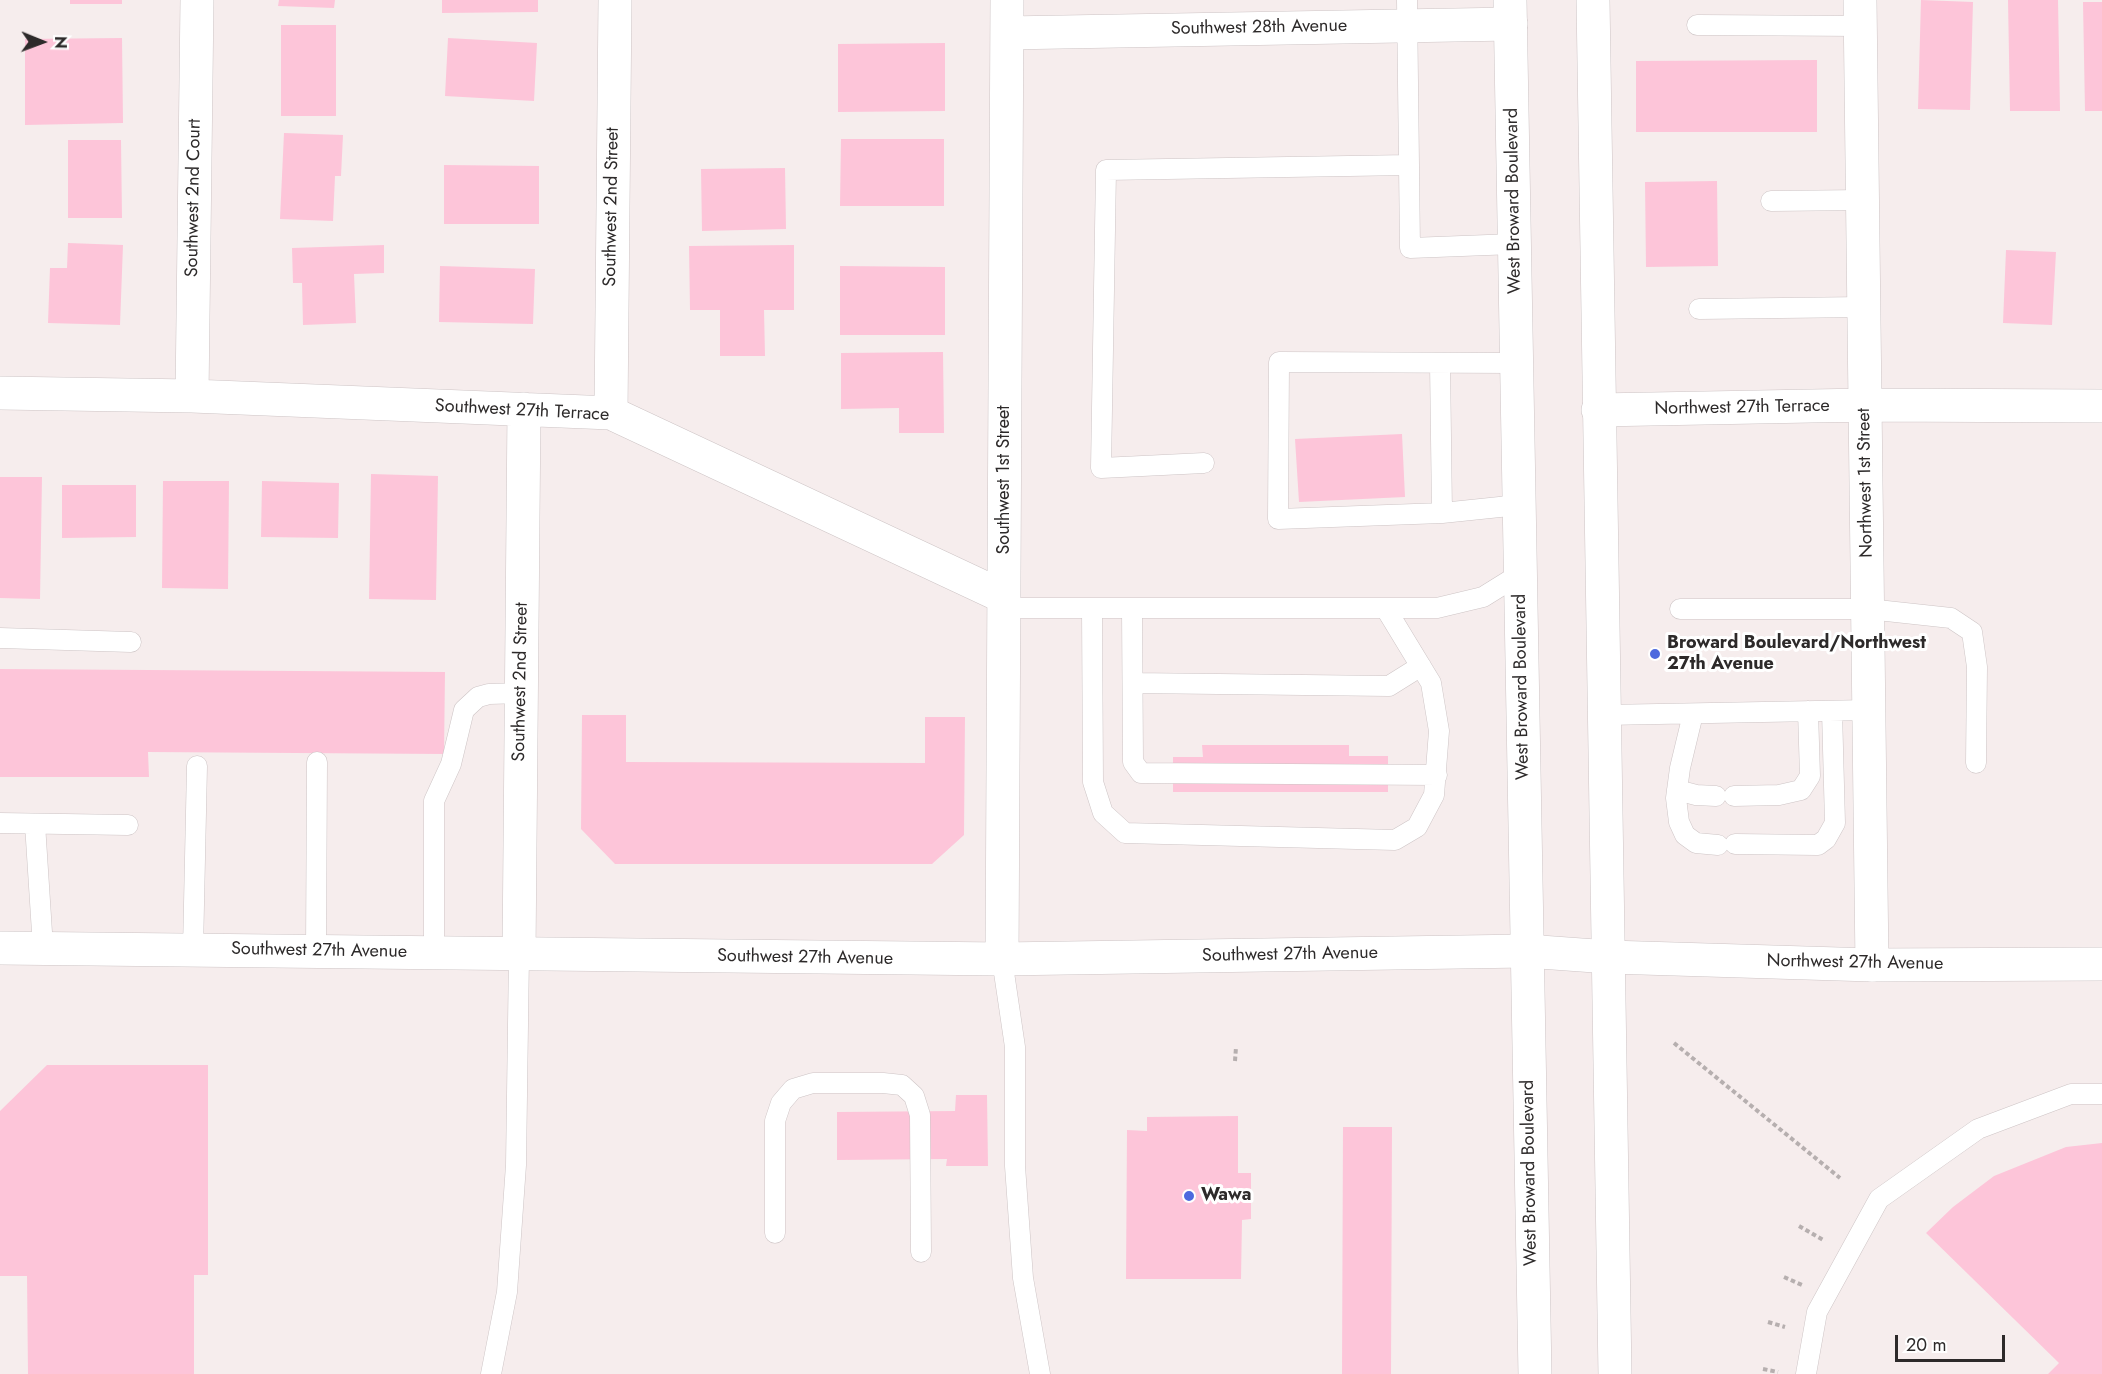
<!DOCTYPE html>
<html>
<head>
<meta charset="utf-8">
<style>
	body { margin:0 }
	#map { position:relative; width:2102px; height:1374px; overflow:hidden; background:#f6eded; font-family:Jost,sans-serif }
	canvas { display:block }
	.north { position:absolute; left:12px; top:12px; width:60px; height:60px; -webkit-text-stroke:4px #fff; paint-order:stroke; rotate:91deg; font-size:16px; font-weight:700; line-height:24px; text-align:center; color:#2d2a2a }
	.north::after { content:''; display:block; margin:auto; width:21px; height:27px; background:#2d2a2a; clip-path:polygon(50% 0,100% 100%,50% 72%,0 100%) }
	.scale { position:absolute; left:1895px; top:1335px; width:110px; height:27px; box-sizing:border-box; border:3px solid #2d2a2a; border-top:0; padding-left:8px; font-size:18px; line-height:21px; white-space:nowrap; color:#2d2a2a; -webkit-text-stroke:4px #fff; paint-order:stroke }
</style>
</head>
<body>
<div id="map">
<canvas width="2102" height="1374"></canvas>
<div class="north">N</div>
<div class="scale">20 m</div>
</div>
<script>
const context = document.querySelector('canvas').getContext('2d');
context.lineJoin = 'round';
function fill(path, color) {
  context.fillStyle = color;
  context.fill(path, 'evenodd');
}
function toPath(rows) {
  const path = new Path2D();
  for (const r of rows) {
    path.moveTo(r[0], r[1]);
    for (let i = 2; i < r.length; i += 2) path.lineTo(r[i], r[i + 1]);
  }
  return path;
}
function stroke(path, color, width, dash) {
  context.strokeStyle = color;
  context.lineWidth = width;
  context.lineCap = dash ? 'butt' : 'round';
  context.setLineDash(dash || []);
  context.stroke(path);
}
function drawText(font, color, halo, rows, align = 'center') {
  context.font = font + ' Jost,sans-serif';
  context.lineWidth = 6;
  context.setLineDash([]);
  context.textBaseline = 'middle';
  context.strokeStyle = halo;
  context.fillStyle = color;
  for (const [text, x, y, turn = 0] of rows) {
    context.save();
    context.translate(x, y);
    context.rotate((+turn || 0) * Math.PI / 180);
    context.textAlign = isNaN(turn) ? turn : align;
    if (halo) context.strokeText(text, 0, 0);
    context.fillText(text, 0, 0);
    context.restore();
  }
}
fill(toPath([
	[70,0,122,0,122,4,70,4],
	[279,0,335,0,334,8,278,6],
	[442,0,538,0,538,12,442,13],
	[1921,0,1973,2,1970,110,1918,109],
	[2008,0,2058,0,2060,111,2010,111],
	[2083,2,2102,2,2102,111,2085,111],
	[281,25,336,25,336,116,281,116],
	[122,38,123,123,25,125,25,39],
	[448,38,537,43,534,101,445,96],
	[945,43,945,111,838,112,838,44],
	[1817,60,1817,132,1636,132,1636,61],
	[284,133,343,135,341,176,335,176,333,221,280,219],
	[841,139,944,139,944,206,840,206],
	[68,140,121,140,122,218,68,218],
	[444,165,539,166,539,224,444,224],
	[785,168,786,229,702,231,701,169],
	[1717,181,1718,266,1646,267,1645,182],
	[68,243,123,245,120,325,48,323,50,268,67,268],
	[384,245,384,273,354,274,356,323,303,325,302,283,293,283,292,248],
	[794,245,794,310,764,310,765,356,720,356,720,310,690,310,689,246],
	[2006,250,2056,252,2052,325,2003,323],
	[440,266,535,269,533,324,439,322],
	[840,266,945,267,945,335,840,335],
	[943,352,944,433,899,433,899,408,841,409,841,353],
	[1402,434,1405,497,1299,502,1295,439],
	[371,474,438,476,436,600,369,599],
	[0,477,42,477,40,599,0,598],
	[163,481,229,481,228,589,162,588],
	[262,481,339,483,338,538,261,537],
	[62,485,136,485,136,537,62,538],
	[0,669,445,672,444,754,148,752,149,777,0,777],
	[582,715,626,715,626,762,925,763,925,717,965,717,964,835,932,864,615,864,581,829],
	[1202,745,1349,745,1349,756,1388,756,1388,792,1173,792,1173,757,1203,757],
	[47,1065,208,1065,208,1275,194,1275,194,1374,28,1374,27,1276,0,1276,0,1111],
	[956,1095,987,1095,988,1166,946,1166,947,1159,837,1160,837,1112,955,1111],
	[1238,1116,1238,1173,1251,1173,1251,1219,1242,1220,1241,1279,1126,1279,1127,1130,1147,1131,1147,1117],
	[1343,1127,1392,1127,1391,1374,1342,1374],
	[2102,1143,2102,1374,2048,1374,2059,1363,1926,1233,1953,1207,1994,1176,2066,1147]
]), '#fdc5d9');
const service = toPath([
	[1407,0,1410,248,1514,244],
	[1697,25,1860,26],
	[1771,201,1863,200],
	[1699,309,1864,307],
	[1440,363,1442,513],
	[1516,363,1279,362,1278,519,1442,513,1519,505],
	[1204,463,1101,468,1106,170,1409,165],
	[1004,608,1437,608,1483,597,1520,574],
	[1092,609,1093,782,1103,813,1125,833,1395,840,1417,827,1434,795,1439,731,1431,683,1386,609],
	[1132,609,1133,762,1141,773,1437,775],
	[1680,609,1868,609,1951,618,1972,632,1977,667,1976,763],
	[0,638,131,642],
	[1133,683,1389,686,1421,666],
	[1693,714,1680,768,1676,798,1679,822,1685,835,1696,843,1718,845],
	[1605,715,1869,710],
	[1677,790,1696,795,1716,796],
	[1734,796,1779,795,1801,790,1810,776,1808,711],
	[0,823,128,825],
	[35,824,43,948],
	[1735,844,1818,845,1826,839,1835,823,1832,711],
	[193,950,197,766],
	[316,951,317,762],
	[434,953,434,801,451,764,464,710,478,697,489,694,522,693],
	[1002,959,1015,1047,1015,1166,1023,1278,1040,1374],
	[775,1233,775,1121,781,1103,793,1089,813,1083,883,1083,902,1085,914,1096,920,1115,921,1252],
	[491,1374,507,1292,516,1165,519,954],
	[1806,1374,1817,1312,1879,1199,1978,1129,2071,1094,2102,1094]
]);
const minor = toPath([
	[1860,0,1872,965],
	[1007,33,1511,24],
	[0,393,192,396,611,413,1004,597],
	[192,396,197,0],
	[1598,410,1865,405,2102,406],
	[611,413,615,0],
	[519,954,524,409],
	[1002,959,1007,0]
]);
const tertiary = toPath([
	[0,948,1002,959,1526,951,1609,957,1872,965,2102,964]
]);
const primary = toPath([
	[1510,0,1535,1374],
	[1593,0,1615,1374]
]);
stroke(service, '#cdc4c5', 21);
stroke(minor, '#cdc4c5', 34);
stroke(tertiary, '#cdc4c5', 34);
stroke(primary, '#cdc4c5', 34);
stroke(toPath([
	[1674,1043,1840,1178],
	[1235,1061,1236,1047],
	[1799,1226,1825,1241],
	[1784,1277,1802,1285],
	[1768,1322,1785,1327],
	[1763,1369,1778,1372]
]), '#b6afaf', 4, [4.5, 3]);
stroke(service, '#fff', 20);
stroke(minor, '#fff', 33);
stroke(tertiary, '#fff', 33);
stroke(primary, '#fff', 33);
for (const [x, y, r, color] of [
	[1655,654,6,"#4d69de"],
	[1189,1196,6,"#4d69de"]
]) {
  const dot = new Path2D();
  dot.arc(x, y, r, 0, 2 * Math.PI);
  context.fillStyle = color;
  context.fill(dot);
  stroke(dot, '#fff', 2);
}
drawText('18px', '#2d2a2a', '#fff', [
	["Southwest 28th Avenue",1259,28,-1],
	["Southwest 2nd Court",194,198,-89],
	["West Broward Boulevard",1514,201,-91],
	["Southwest 2nd Street",612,207,-89],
	["Northwest 27th Terrace",1742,408,-1],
	["Southwest 27th Terrace",522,411,3],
	["Southwest 1st Street",1005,480,-90],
	["Northwest 1st Street",1866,483,-91],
	["Southwest 2nd Street",521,682,-89],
	["West Broward Boulevard",1522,687,-91],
	["Southwest 27th Avenue",319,951,1],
	["Southwest 27th Avenue",1290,955,-1],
	["Southwest 27th Avenue",805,958,1],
	["Northwest 27th Avenue",1855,963,1],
	["West Broward Boulevard",1530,1173,-91]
]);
drawText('bold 18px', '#2d2a2a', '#fff', [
	["Broward Boulevard/Northwest",1667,644],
	["27th Avenue",1667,665],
	["Wawa",1201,1196]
], 'left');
</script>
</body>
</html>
